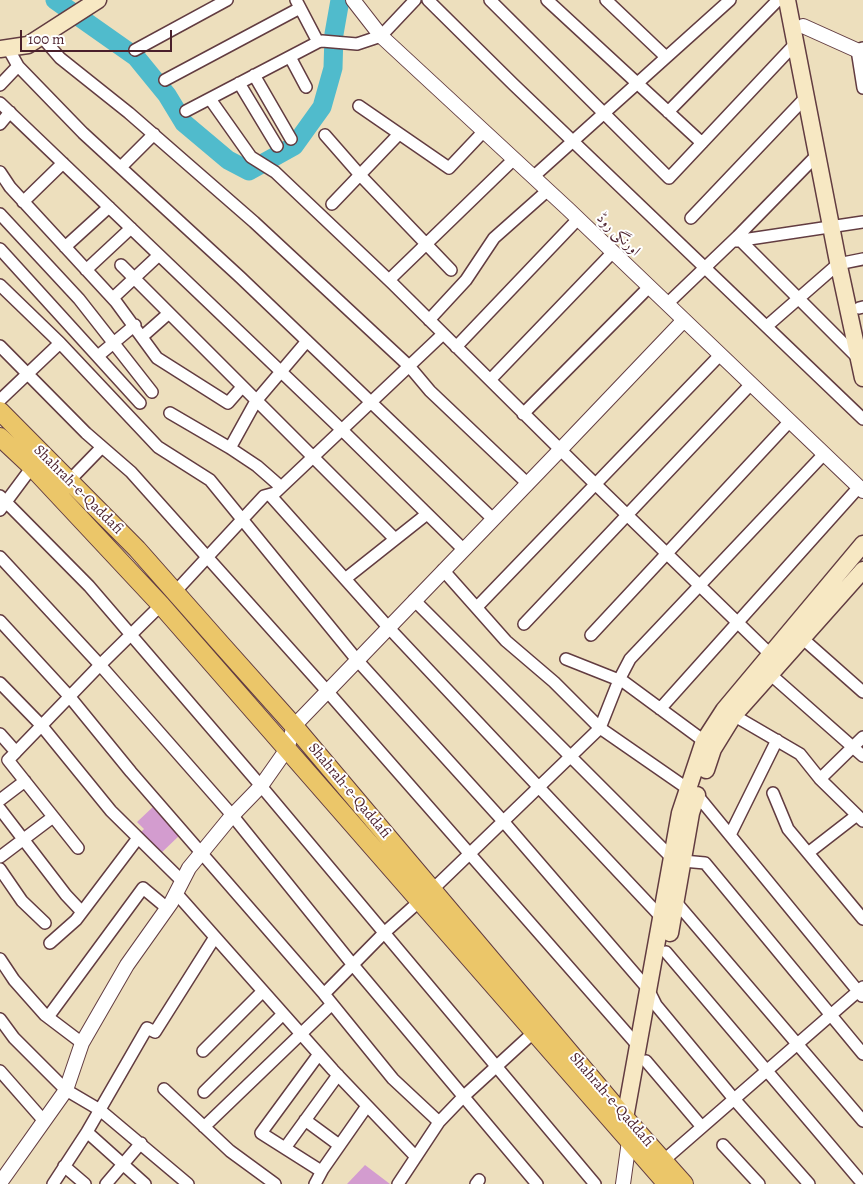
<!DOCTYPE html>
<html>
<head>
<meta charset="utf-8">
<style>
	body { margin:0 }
	#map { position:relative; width:863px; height:1184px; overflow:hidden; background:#eddfbd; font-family:Alegreya,serif }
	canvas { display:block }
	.scale { position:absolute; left:20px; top:30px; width:152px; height:22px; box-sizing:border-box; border:2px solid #4a1f2b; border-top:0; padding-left:6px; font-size:15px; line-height:18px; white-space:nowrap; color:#4a1f2b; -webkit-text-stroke:4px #fff; paint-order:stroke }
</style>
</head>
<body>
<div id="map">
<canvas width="863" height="1184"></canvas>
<div class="scale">100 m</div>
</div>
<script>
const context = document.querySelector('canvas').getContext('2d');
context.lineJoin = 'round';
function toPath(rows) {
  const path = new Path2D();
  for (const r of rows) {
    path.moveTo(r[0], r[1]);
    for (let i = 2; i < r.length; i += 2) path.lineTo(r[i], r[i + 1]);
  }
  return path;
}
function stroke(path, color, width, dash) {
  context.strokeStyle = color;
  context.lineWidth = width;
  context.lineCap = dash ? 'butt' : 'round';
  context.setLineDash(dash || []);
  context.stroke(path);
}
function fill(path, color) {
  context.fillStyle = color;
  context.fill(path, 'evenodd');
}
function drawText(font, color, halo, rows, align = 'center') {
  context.font = font + ' Alegreya,Amiri,serif';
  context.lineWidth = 4;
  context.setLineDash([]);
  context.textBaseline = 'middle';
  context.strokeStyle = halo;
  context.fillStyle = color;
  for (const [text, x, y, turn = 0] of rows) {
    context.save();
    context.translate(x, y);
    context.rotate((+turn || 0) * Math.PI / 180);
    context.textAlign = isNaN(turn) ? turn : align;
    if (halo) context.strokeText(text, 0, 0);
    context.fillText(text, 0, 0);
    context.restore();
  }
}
stroke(toPath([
	[55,0,136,57,167,95,184,123,228,160,249,171,294,146,322,107,333,68,334,34,340,0]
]), '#50bbcc', 19);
fill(toPath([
	[155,805,181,834,159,855,139,834,144,829,137,822],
	[365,1165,390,1184,347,1184]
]), '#d39ccf');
const minor = toPath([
	[428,0,513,84,863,419],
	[490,0,669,178,795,44],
	[547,0,702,143],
	[606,0,666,57],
	[41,36,60,58,129,113,254,222,409,366,430,391,528,484],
	[318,42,322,41,357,44,381,36,415,0],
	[8,48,18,66,83,133,240,277,493,519],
	[863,48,857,50,863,88],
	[135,50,227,0],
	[290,57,306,87],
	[254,75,291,139],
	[165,80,300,8],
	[239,83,277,146],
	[0,85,18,66],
	[210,99,251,157,275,172,392,283,586,475,771,655],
	[0,103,342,430,464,550],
	[359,106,449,168,484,131],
	[186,111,318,42,296,0],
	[668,112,778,0],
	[0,124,10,112],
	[325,135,360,175,451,270],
	[121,167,154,134],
	[0,172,10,187,116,302,157,358,228,403,242,387],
	[533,177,730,0],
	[23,202,63,163],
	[332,204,399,134],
	[0,214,79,299,152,392],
	[691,218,806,97],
	[736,241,863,222],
	[741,241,858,358],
	[65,247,109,207],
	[0,249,140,403],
	[121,265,395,539],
	[86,270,131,228],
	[389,280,514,159],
	[0,285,60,343,158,447,210,480,357,660,503,821,648,989,656,1005,734,1099,809,1184],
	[113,298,159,255],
	[667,304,738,236,817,155],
	[859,308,863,307],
	[429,320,466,280,494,238,547,191],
	[767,326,838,264,863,259],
	[143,336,169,313],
	[0,346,86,433,131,472,327,691,638,1046],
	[456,347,578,219],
	[98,356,135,325],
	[490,380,613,252],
	[0,400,60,343],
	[170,413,230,448,257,466,281,487],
	[523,414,649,287],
	[230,448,256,401,307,341],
	[69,481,102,447],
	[270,495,388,627,661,917],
	[0,496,89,586,261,786,595,1184],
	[0,510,32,467],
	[0,557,101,666,232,815,353,965,537,1184],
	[443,570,506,641,554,682,600,728,688,789],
	[345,579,427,514],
	[175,592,264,496,275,493,443,334],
	[414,600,672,858],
	[477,607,720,355],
	[0,621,69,696,131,772,324,994,393,1079,439,1122],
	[524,624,751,384],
	[591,635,790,421],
	[802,638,863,692],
	[566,659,624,682,704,741],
	[770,674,863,756],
	[0,683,41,725,111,811,182,881],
	[660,709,859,487],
	[728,712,800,754,820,779,863,821],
	[0,734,16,752,100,665,161,605],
	[16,752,8,760,78,848],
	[820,779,863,737],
	[773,793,788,829,863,919],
	[697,795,862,996],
	[0,800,25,781],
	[0,809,66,895,82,912],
	[730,835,777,740],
	[808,853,857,815],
	[0,857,53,817],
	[683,861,705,863,863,1054],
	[0,869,22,901,45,923],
	[176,893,333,1070,416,1157],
	[675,901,863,1121],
	[50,943,76,920,138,838],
	[666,952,863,1184],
	[0,959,14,980,45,1015,82,1043],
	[324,994,384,933,432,890,600,728,619,680,630,659,824,454],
	[48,1017,143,888,167,908],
	[0,1019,14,1038,66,1090,100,1110,188,1184],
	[203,1051,263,991],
	[319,1054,261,1133,321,1171],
	[646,1061,702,1127],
	[0,1071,44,1121],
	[164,1089,230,1151,275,1184],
	[204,1092,283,1014],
	[305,1120,339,1145],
	[204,1127,332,1004],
	[87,1132,145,1184],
	[723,1145,759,1184],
	[285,1148,338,1075],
	[663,1161,863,987],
	[64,1166,85,1184],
	[53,1184,87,1132,147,1028,155,1032,215,937],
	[106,1184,141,1143],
	[315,1184,323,1169,367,1106],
	[398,1184,439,1122,463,1097,534,1032],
	[476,1184,479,1180]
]);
const tertiary = toPath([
	[353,0,381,36,568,209,863,491],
	[803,26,863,53],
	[0,1183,66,1090,82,1043,127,965,171,903,189,868,230,818,261,786,287,749,294,726,560,450,684,320],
	[623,1184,629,1141]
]);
const secondary = toPath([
	[787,0,837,257,863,378],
	[0,49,28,45,98,0],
	[706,770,713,749,734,715,863,570],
	[670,933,691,813,697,795],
	[626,1127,625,1118,680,813,704,741,724,710,863,544]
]);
const primary = toPath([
	[0,411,137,549,220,643,294,726,625,1118,684,1184],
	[0,437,32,467,161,605,667,1184]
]);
stroke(minor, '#623c41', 14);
stroke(tertiary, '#623c41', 16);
stroke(secondary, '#623c41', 19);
stroke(primary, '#623c41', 20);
stroke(minor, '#fff', 11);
stroke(tertiary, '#fff', 14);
stroke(secondary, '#f7e8c3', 16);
stroke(primary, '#ebc669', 18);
drawText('15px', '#4a1f2b', '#fff', [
	["اورنگی روڈ",618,235,44],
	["Shahrah-e-Qaddafi",78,490,45],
	["Shahrah-e-Qaddafi",349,791,50],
	["Shahrah-e-Qaddafi",611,1100,49]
]);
</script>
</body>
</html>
